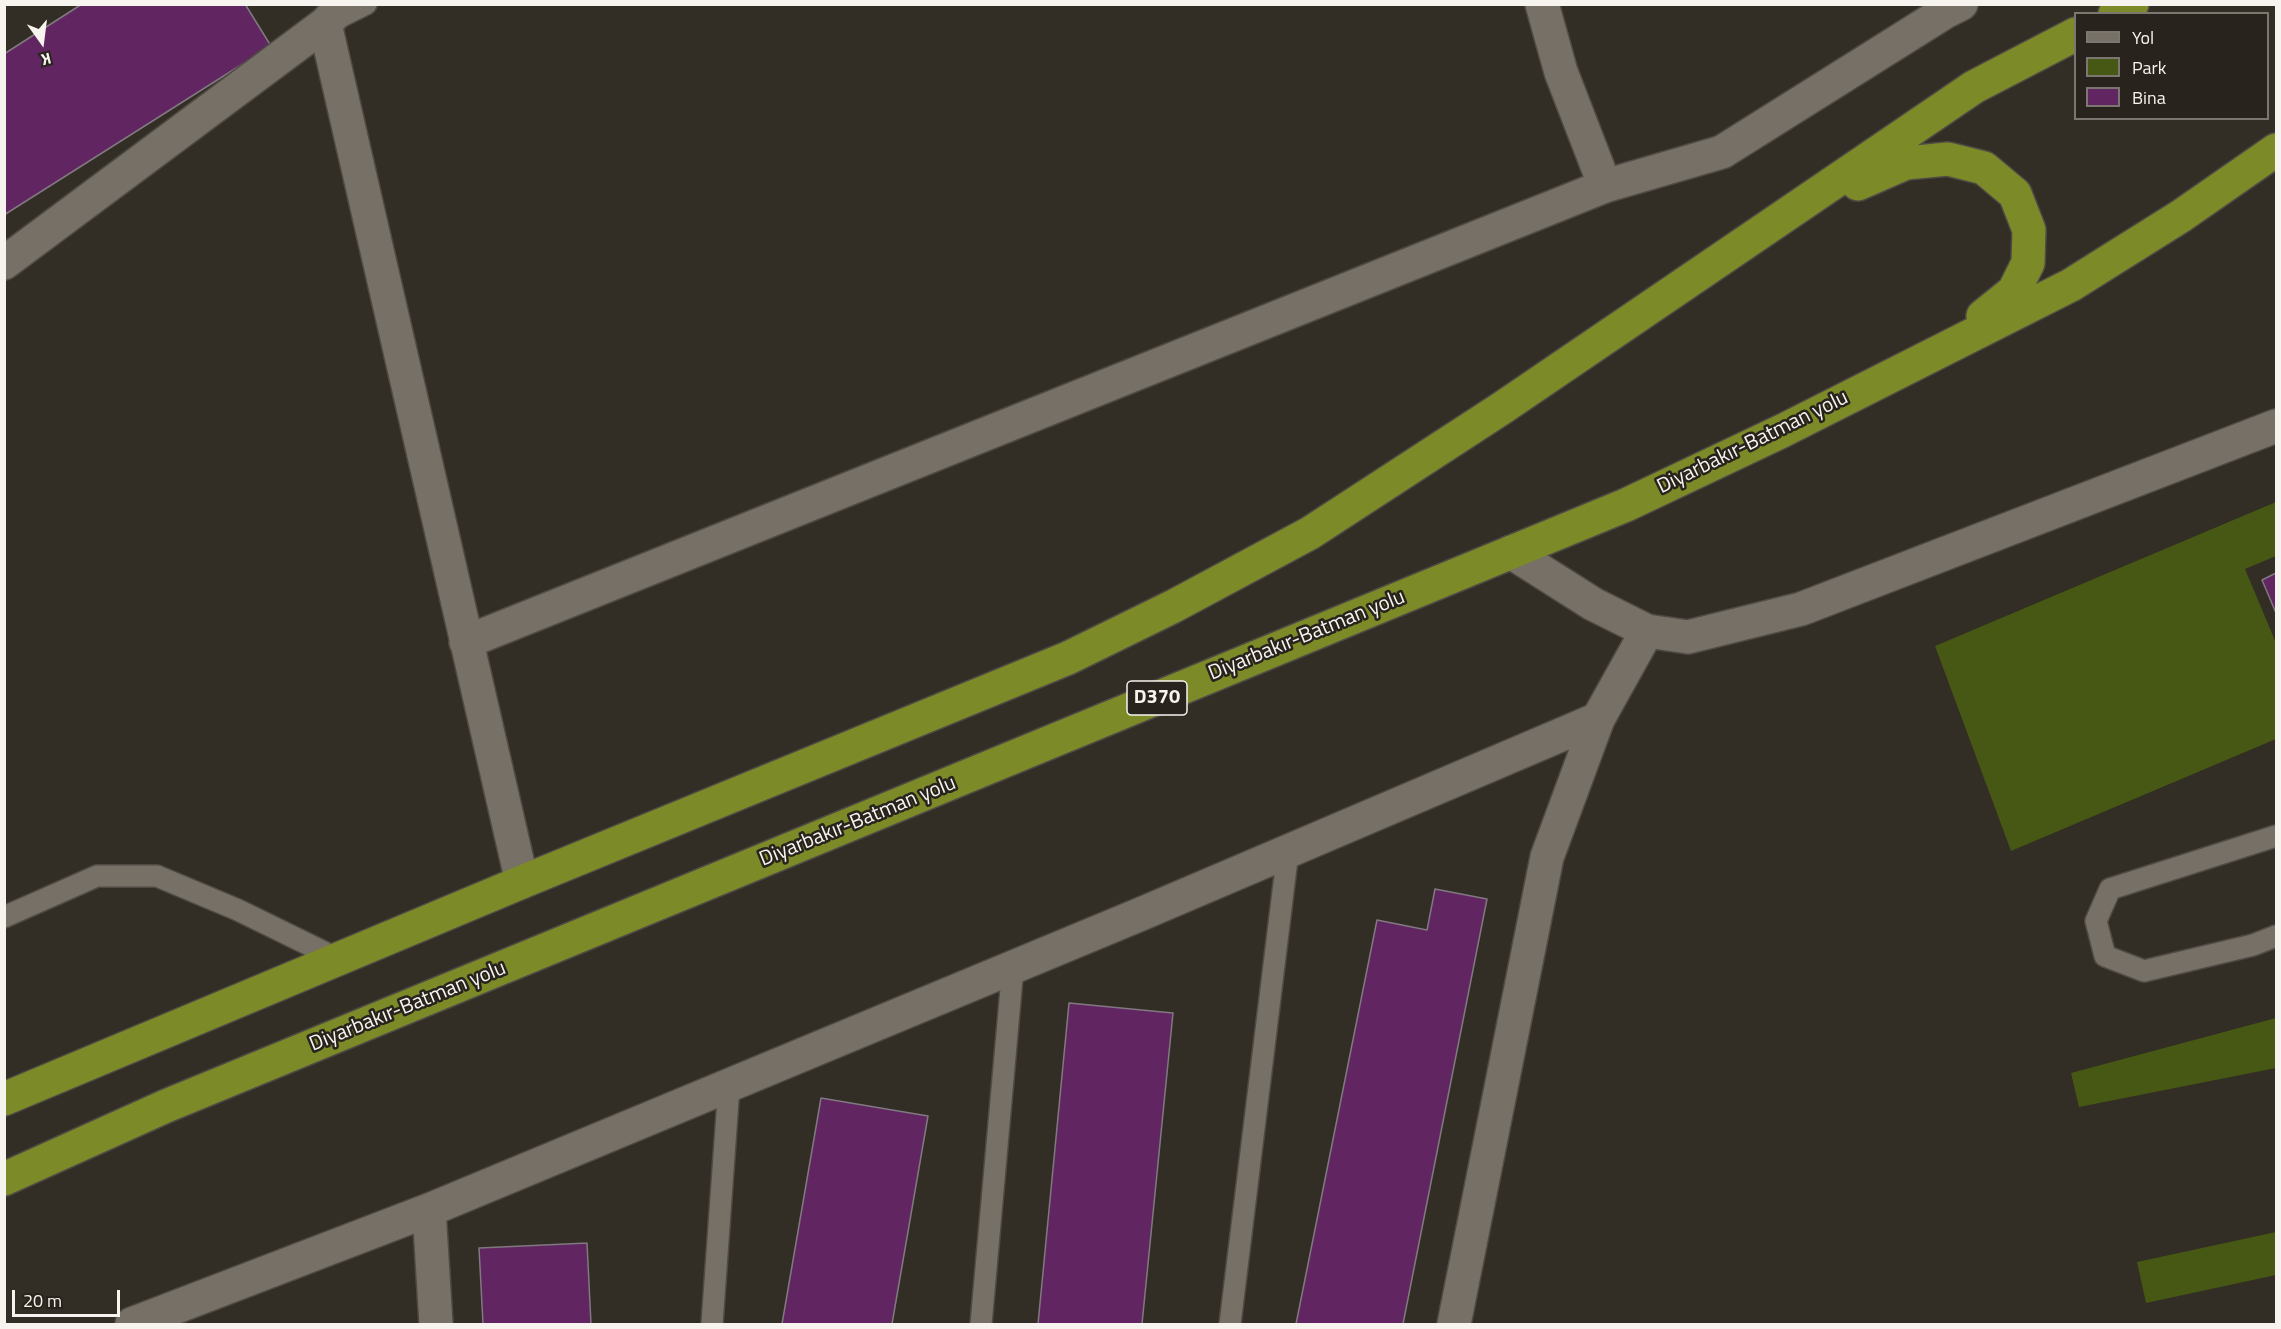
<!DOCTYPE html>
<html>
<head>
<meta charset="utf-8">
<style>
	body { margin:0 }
	#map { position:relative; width:2281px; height:1329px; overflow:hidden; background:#322d25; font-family:"Titillium Web",sans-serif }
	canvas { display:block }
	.frame { position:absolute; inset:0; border:6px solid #f7f4ef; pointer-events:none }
	.legend { position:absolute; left:2074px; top:12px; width:195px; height:108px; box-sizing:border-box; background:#28231c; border:2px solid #7b7770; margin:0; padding:8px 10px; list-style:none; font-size:18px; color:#f7f4ef }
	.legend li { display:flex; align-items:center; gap:12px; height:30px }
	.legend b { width:30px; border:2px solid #7b7770 }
	.north { position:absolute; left:12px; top:12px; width:60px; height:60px; -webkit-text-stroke:4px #28231c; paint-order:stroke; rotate:166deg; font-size:16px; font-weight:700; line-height:24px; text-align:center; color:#f7f4ef }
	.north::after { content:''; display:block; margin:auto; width:21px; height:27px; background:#f7f4ef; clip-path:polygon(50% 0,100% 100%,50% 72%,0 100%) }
	.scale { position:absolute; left:12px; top:1290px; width:108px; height:27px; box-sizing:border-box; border:3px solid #f7f4ef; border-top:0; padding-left:8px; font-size:18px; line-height:21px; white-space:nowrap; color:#f7f4ef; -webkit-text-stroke:4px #28231c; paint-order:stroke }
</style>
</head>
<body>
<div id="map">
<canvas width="2281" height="1329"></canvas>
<div class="frame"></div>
<ul class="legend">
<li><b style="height:8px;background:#767067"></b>Yol</li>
<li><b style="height:16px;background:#465813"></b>Park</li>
<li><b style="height:16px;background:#612661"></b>Bina</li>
</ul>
<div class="north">K</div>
<div class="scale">20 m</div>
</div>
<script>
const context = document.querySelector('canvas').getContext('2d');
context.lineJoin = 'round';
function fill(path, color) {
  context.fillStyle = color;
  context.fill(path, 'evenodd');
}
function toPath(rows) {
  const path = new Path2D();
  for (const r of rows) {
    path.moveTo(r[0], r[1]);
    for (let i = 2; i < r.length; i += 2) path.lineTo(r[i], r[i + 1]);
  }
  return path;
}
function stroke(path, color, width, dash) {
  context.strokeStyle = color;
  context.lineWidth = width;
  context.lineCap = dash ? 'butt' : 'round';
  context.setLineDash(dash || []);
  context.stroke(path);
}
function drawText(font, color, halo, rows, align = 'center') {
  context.font = font + ' "Titillium Web",sans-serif';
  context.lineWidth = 5;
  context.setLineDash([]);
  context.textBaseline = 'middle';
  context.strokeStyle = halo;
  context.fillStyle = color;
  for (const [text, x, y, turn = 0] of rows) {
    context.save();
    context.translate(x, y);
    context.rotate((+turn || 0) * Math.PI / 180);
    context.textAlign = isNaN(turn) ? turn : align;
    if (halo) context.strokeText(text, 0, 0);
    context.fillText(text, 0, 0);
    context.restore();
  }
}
fill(toPath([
	[2276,502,2276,556,2245,569,2276,643,2276,739,2011,851,1935,646],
	[2276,1018,2276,1068,2079,1107,2071,1073],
	[2276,1232,2276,1275,2146,1303,2137,1262]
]), '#465813');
const building = toPath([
	[82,4,245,4,271,46,4,215,4,54,82,4],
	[2276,573,2276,613,2262,580,2276,573],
	[1435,889,1487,899,1403,1324,1296,1324,1377,920,1427,930,1435,889],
	[1069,1003,1173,1013,1142,1324,1038,1324,1069,1003],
	[821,1098,928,1116,892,1324,782,1324,821,1098],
	[587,1243,591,1324,483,1324,479,1248,587,1243]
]);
fill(building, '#612661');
stroke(building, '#817980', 1.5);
const service = toPath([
	[334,20,366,4],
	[2276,836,2110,889,2096,921,2105,956,2144,971,2253,945,2276,936],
	[4,917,97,876,157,876,238,910,338,959],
	[712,1324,729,1086],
	[981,1324,1013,967],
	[1230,1324,1288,851]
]);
const minor = toPath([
	[1542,4,1561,72,1605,186],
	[325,24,522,882],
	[4,263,325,24,344,4],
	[466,642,1605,186,1722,152,1945,12,1961,4],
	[429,1210,436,1324],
	[132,1324,429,1210,1141,914,1598,719]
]);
const tertiary = toPath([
	[1511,552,1593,604,1647,631,1688,637,1801,609,2276,426],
	[1454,1324,1547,857,1598,719,1647,631]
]);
const trunk = toPath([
	[2115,14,2132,4],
	[1858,184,1906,163,1948,159,1984,168,2015,194,2029,230,2028,263,2014,291,1983,316],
	[4,1099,522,882,1068,658,1174,606,1310,533,1502,408,1974,87,2076,34],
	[4,1179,166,1106,1626,505,1782,431,2071,285,2181,216,2276,150]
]);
stroke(service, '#4f4b44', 24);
stroke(minor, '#4f4b44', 36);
stroke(tertiary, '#4f4b44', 36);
stroke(trunk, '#4f4b44', 36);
stroke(service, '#767067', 21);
stroke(minor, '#767067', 33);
stroke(tertiary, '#767067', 33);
stroke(trunk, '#7c8b28', 33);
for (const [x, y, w] of [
	[1157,698,60]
]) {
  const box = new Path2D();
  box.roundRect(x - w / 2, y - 17, w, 34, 4.5);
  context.fillStyle = '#28231c';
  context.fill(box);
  stroke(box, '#f7f4ef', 1.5);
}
drawText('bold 20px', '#f7f4ef', null, [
	["D370",1157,698]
]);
drawText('21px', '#f7f4ef', '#28231c', [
	["Diyarbakır-Batman yolu",1753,443,-26],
	["Diyarbakır-Batman yolu",1307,636,-22],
	["Diyarbakır-Batman yolu",858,822,-22],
	["Diyarbakır-Batman yolu",408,1007,-22]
]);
</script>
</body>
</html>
